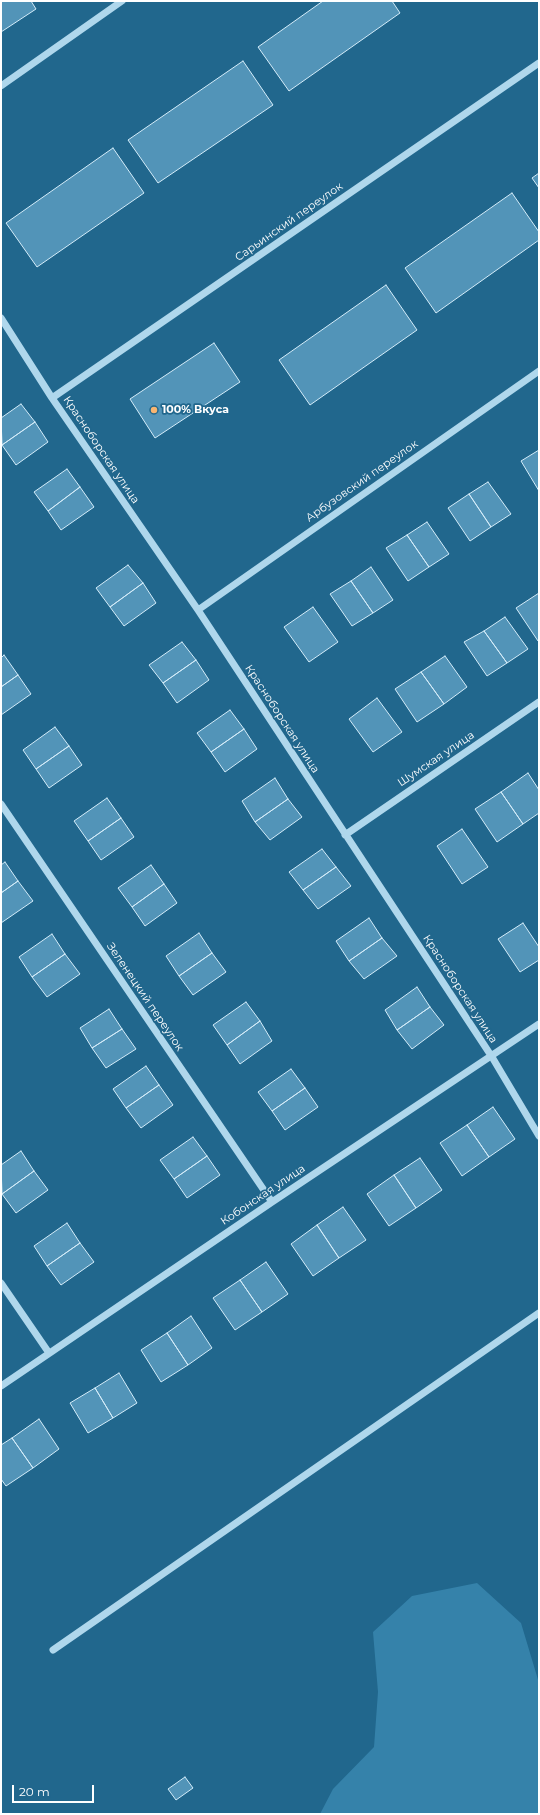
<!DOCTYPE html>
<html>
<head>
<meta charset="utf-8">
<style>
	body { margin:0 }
	#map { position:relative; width:540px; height:1815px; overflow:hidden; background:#21678d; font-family:Montserrat,sans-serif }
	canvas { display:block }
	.frame { position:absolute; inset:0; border:2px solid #fff; pointer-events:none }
	.scale { position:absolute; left:12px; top:1785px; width:82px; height:18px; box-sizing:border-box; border:2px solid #fff; border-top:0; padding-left:5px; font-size:12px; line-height:14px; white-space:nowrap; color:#fff; -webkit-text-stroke:3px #21678d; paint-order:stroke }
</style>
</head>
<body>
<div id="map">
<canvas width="540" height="1815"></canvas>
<div class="frame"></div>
<div class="scale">20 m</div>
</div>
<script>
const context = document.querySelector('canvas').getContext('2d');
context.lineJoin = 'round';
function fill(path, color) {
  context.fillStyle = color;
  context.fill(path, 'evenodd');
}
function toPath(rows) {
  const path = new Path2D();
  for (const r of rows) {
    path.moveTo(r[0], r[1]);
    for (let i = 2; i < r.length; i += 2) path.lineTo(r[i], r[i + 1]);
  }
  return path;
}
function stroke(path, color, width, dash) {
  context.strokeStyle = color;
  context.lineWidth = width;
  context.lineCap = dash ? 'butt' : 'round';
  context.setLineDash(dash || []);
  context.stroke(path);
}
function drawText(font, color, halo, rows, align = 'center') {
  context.font = font + ' Montserrat,sans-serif';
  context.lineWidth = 3.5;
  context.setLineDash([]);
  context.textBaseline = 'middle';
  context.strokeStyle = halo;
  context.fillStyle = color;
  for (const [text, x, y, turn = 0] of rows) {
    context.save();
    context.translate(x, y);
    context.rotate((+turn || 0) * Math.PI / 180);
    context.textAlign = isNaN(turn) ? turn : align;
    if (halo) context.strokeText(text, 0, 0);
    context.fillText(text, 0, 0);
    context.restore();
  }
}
fill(toPath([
	[477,1583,521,1623,539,1683,539,1814,320,1814,333,1789,374,1747,378,1692,373,1632,412,1596]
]), '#3582aa');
const building = toPath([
	[1,1,31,1,36,9,1,32,1,1],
	[323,1,392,1,400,13,289,91,258,47,323,1],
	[243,61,273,105,158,183,128,140,243,61],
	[113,148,144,193,37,267,6,223,113,148],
	[539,173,539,188,532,178,539,173],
	[512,193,539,232,539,240,436,313,405,268,512,193],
	[386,285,417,330,310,405,279,360,386,285],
	[214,343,240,382,155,438,130,399,214,343],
	[21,404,35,422,2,445,1,418,21,404],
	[35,422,48,442,16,465,2,445,35,422],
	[539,450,539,491,521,461,539,450],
	[67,469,80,487,48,511,34,492,67,469],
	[488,482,511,514,491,527,469,494,488,482],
	[80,487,94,507,61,530,48,511,80,487],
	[469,494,491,527,470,541,448,508,469,494],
	[427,522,449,554,429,567,407,535,427,522],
	[407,535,429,567,408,581,386,548,407,535],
	[128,565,143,583,110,607,96,588,128,565],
	[371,567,393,600,373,613,351,581,371,567],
	[351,581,373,613,352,626,330,594,351,581],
	[143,583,156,603,124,626,110,607,143,583],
	[539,593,539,641,538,641,516,608,539,593],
	[313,607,338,642,309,662,284,627,313,607],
	[505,617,528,649,507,663,484,631,505,617],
	[484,631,507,663,487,676,464,642,484,631],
	[182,642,196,660,163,683,149,665,182,642],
	[4,655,18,675,1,687,1,658,4,655],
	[445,656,467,687,444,704,421,672,445,656],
	[196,660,209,680,177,703,163,683,196,660],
	[421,672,444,704,417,722,395,689,421,672],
	[18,675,31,694,1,715,1,687,18,675],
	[377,698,402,732,373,752,349,719,377,698],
	[230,710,244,729,211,752,197,733,230,710],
	[55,727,69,746,36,769,23,750,55,727],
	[244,729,257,749,225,772,211,752,244,729],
	[69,746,82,765,49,788,36,769,69,746],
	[528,773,539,790,539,813,523,824,501,792,528,773],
	[275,778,288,799,255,822,242,801,275,778],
	[501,792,523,824,497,842,475,809,501,792],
	[107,798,121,818,88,841,74,821,107,798],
	[288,799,302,817,270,840,255,822,288,799],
	[121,818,134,837,101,860,88,841,121,818],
	[462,829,488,867,462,884,437,846,462,829],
	[322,849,336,867,303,890,289,872,322,849],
	[5,862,18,881,1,893,1,865,5,862],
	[151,865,164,884,132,907,118,888,151,865],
	[336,867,351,886,318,909,303,890,336,867],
	[18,881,33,901,1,923,1,893,18,881],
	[164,884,177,903,145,926,132,907,164,884],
	[369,918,382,938,349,961,336,941,369,918],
	[523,923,539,947,539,960,520,972,498,939,523,923],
	[199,933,212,953,179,976,166,956,199,933],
	[52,934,65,954,32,977,19,957,52,934],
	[382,938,397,956,364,979,349,961,382,938],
	[212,953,226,972,193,995,179,976,212,953],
	[65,954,80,974,47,997,32,977,65,954],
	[417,987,430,1007,397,1030,385,1010,417,987],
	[246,1002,260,1021,227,1045,213,1025,246,1002],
	[430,1007,444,1025,412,1049,397,1030,430,1007],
	[109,1009,122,1029,92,1048,80,1028,109,1009],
	[260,1021,272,1041,240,1064,227,1045,260,1021],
	[122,1029,136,1049,106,1068,92,1048,122,1029],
	[146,1066,159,1085,126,1108,113,1089,146,1066],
	[291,1069,305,1088,272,1111,258,1092,291,1069],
	[159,1085,173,1105,141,1128,126,1108,159,1085],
	[305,1088,318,1107,285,1130,272,1111,305,1088],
	[493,1107,515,1139,489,1157,467,1125,493,1107],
	[467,1125,489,1157,462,1176,440,1143,467,1125],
	[193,1137,207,1156,174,1179,160,1160,193,1137],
	[21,1151,34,1171,2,1194,1,1165,21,1151],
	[207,1156,220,1175,187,1198,174,1179,207,1156],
	[420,1158,442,1190,416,1208,394,1175,420,1158],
	[34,1171,48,1190,16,1213,2,1194,34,1171],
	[394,1175,416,1208,389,1226,367,1194,394,1175],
	[343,1207,366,1240,339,1258,317,1225,343,1207],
	[67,1223,80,1243,47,1266,34,1246,67,1223],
	[317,1225,339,1258,313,1276,291,1244,317,1225],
	[80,1243,94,1262,61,1285,47,1266,80,1243],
	[266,1262,288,1294,262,1312,240,1280,266,1262],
	[240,1280,262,1312,235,1330,213,1298,240,1280],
	[191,1316,212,1348,188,1365,167,1333,191,1316],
	[167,1333,188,1365,161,1382,141,1350,167,1333],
	[119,1373,137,1403,113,1418,95,1388,119,1373],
	[95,1388,113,1418,88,1433,70,1403,95,1388],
	[39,1419,59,1449,33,1468,12,1438,39,1419],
	[12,1438,33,1468,6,1486,1,1479,1,1445,12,1438],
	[185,1777,193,1788,176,1800,168,1789,185,1777]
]);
fill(building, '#5294b8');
stroke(building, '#d4ecf9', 1);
stroke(toPath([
	[1,86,122,1],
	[1,318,52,398,198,610,492,1057,539,1136],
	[52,398,539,63],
	[198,610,539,371],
	[1,804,272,1202],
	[345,835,539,702],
	[1,1283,49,1353],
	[1,1386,272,1202,539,1024],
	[53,1650,539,1313]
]), '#afd7ec', 7);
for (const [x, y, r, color] of [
	[154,410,4,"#f8b571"]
]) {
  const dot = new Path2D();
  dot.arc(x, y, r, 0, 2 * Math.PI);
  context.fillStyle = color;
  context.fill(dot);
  stroke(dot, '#21678d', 1.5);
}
drawText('11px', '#fff', '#21678d', [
	["Сарьинский переулок",289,222,-35],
	["Красноборская улица",101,450,56],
	["Арбузовский переулок",362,481,-35],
	["Красноборская улица",282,719,57],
	["Шумская улица",436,759,-34],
	["Красноборская улица",460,989,57],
	["Зеленецкий переулок",145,997,56],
	["Кобонская улица",263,1195,-34]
]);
drawText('bold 11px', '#fff', '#21678d', [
	["100% Вкуса",162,410]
], 'left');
</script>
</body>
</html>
